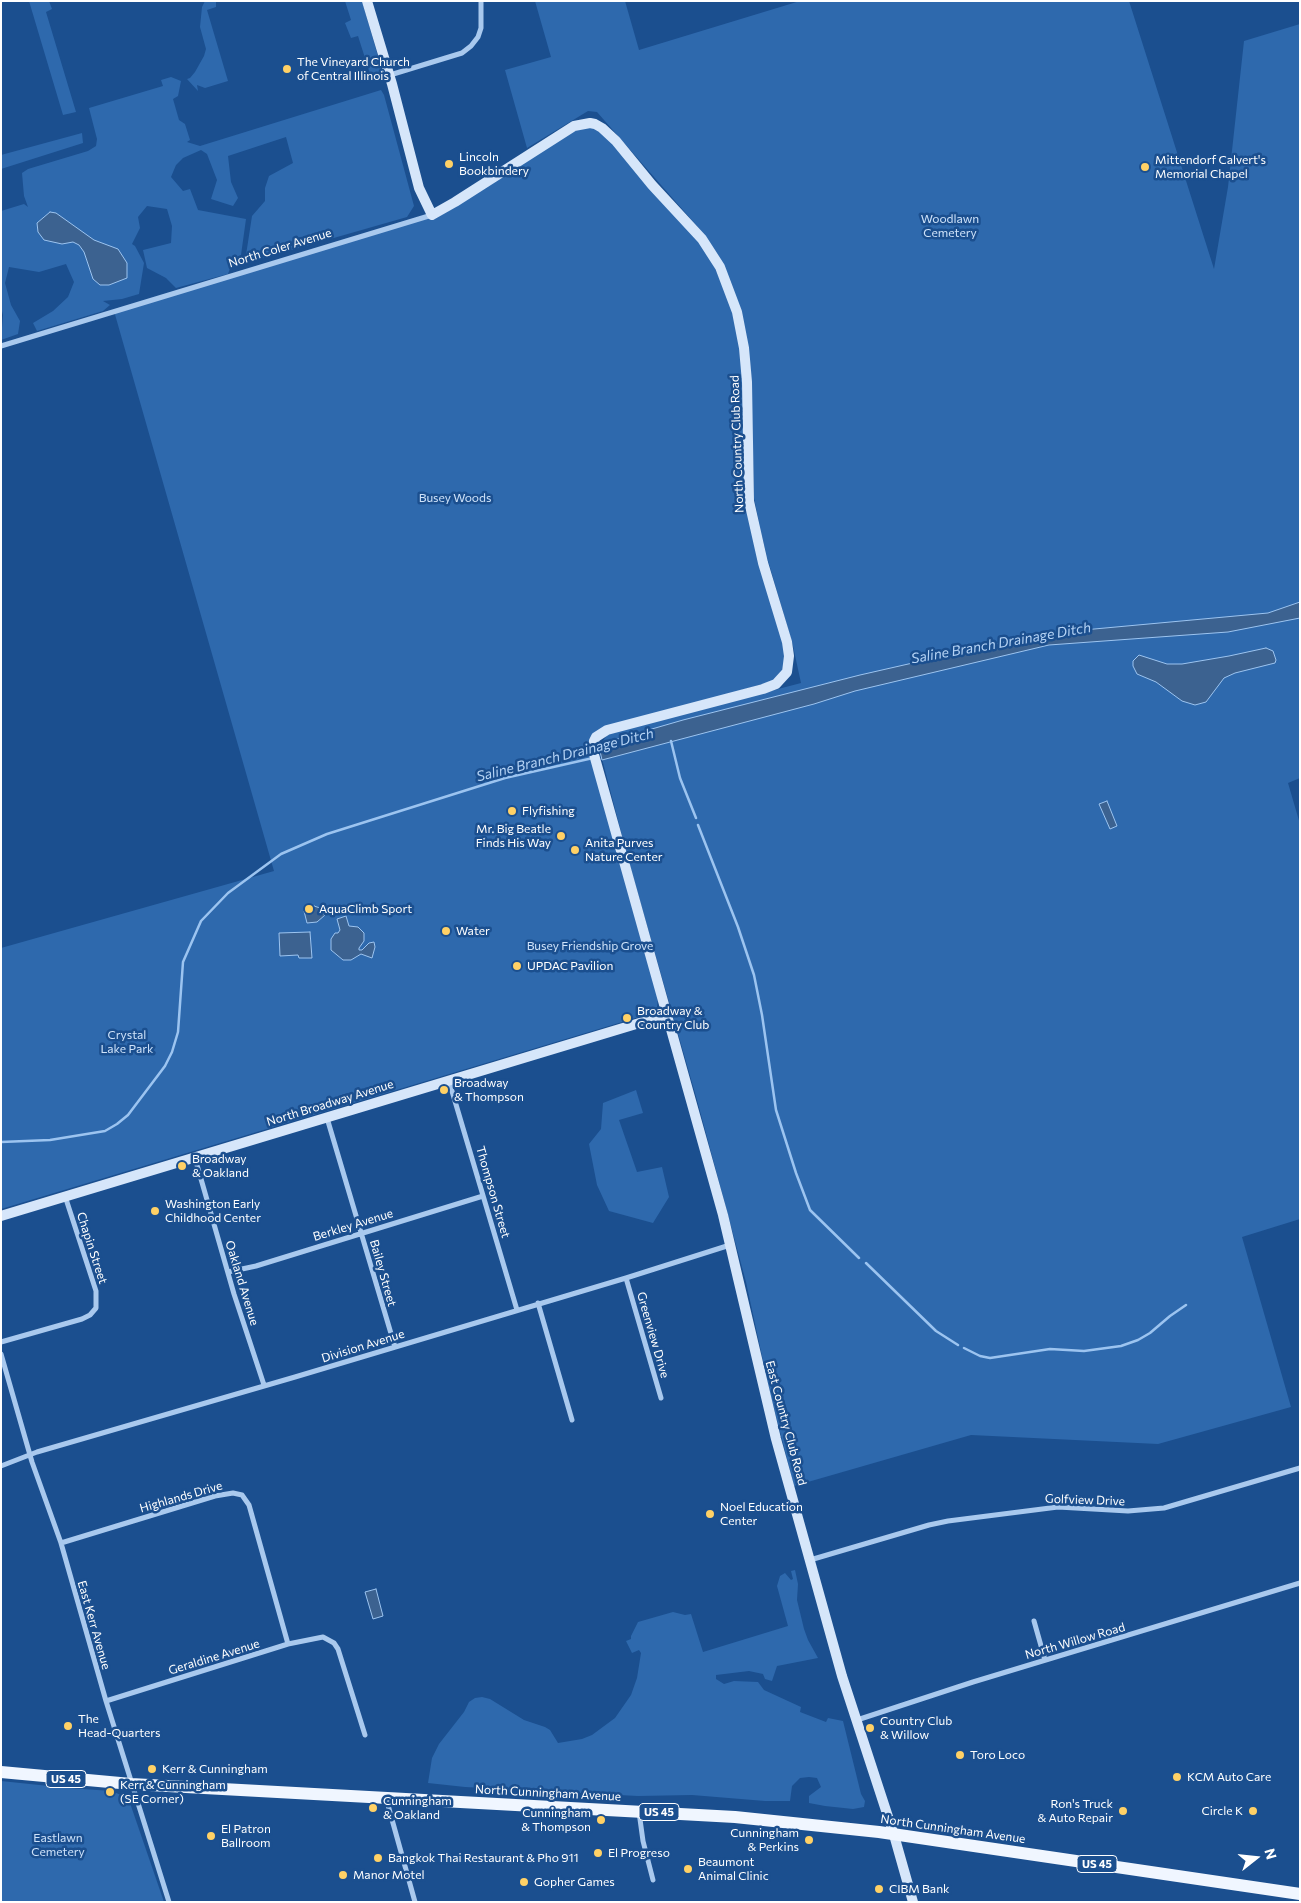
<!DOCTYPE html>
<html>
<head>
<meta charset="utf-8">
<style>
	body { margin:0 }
	#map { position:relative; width:1301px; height:1903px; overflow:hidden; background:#1b4f8f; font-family:Commissioner,sans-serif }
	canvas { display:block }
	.frame { position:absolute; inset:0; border:2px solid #fff; pointer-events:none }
	.north { position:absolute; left:1231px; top:1833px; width:50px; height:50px; -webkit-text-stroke:4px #1b4f8f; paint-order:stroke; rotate:74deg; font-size:14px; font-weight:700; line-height:20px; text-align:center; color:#fff }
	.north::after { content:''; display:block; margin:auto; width:18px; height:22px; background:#fff; clip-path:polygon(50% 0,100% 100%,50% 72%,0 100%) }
</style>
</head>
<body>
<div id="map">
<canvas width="1301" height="1903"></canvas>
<div class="frame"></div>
<div class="north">N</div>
</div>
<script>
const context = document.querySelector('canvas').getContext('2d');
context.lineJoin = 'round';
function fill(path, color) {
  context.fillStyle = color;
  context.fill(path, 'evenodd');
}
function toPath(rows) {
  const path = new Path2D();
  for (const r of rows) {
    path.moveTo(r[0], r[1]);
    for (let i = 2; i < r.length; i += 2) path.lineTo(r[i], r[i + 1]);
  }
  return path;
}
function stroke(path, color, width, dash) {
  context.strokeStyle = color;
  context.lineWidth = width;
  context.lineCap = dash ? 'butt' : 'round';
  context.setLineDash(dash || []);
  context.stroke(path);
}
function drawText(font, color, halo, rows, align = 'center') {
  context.font = font + ' Commissioner,sans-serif';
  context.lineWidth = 5;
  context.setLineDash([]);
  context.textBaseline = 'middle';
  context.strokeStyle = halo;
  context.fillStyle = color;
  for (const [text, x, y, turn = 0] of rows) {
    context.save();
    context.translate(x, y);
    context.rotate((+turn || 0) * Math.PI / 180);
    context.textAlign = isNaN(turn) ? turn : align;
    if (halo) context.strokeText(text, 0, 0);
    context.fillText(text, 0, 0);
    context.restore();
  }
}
fill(toPath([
	[29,1,49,1,52,9,46,12,76,112,63,115],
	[205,1,216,1,216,7,207,10,228,81,205,88,197,85,198,91,187,79,190,78,195,72,204,56,206,49,200,27,202,7],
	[345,1,362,1,384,77,372,80,358,36,351,38,345,23,351,20],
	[535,1,625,1,639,50,800,1,1129,1,1214,269,1228,187,1244,41,1300,24,1300,778,1288,783,1300,824,1300,1219,1242,1237,1291,1407,1158,1444,971,1435,794,1486,770,1393,746,1282,697,1100,628,859,599,747,607,735,622,730,801,683,793,646,764,547,754,498,751,376,746,334,704,234,597,112,588,111,527,148,505,70,551,57],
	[171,77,181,81,178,96,173,99,179,120,185,124,190,140,187,142,200,146,381,90,384,95,414,206,407,217,250,262,246,255,252,216,265,201,265,188,269,176,293,163,286,137,228,156,231,182,238,198,233,206,211,199,217,180,207,154,201,150,183,158,176,165,171,177,183,191,190,189,198,210,246,219,241,255,233,260,228,274,176,288,166,278,147,268,143,250,171,243,172,226,167,209,147,206,138,217,140,228,132,244,135,246,144,263,139,294,122,299,103,301,110,305,103,311,37,331,33,323,53,311,68,297,74,282,66,264,39,272,9,267,5,283,11,305,20,321,18,334,1,340,3,315,1,307,1,211,24,204,28,207,24,196,22,173,28,169,88,151,96,146,97,139,89,108,163,86,161,80],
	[595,124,702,239,741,327,748,477,787,642,783,678,615,727,594,741,658,998,657,1007,652,1013,1,1209,1,948,274,871,114,311,432,215,551,139],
	[82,133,83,143,1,169,1,155],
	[636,1090,643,1113,619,1120,637,1172,662,1167,669,1197,653,1223,609,1211,597,1185,589,1144,601,1129,603,1103],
	[795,1570,798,1584,797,1600,804,1629,808,1640,818,1658,777,1666,772,1681,765,1679,763,1674,749,1671,716,1675,716,1679,724,1684,734,1681,758,1682,764,1690,801,1707,800,1712,826,1722,828,1718,843,1721,861,1794,865,1801,864,1807,853,1809,825,1806,809,1803,809,1796,821,1787,817,1778,809,1777,800,1778,792,1786,790,1801,765,1801,692,1795,638,1796,465,1787,428,1783,432,1758,439,1744,464,1712,469,1702,475,1698,482,1697,490,1699,524,1720,545,1727,550,1730,558,1743,582,1739,592,1735,615,1718,631,1695,637,1678,641,1653,639,1650,632,1653,626,1641,631,1639,631,1636,638,1622,673,1612,685,1615,691,1614,703,1652,788,1626,777,1586,780,1576,785,1573,791,1580,793,1579,791,1571],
	[1,1781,68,1788,112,1791,125,1797,131,1806,164,1902,1,1902]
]), '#2e69ad');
const water = toPath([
	[50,212,56,213,94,240,118,249,127,263,127,278,109,285,100,285,93,279,84,252,79,245,73,242,62,244,44,240,38,232,37,223,50,212],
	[1300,602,1300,618,1228,632,1049,645,855,691,814,704,602,760,599,747,600,744,683,720,860,675,1040,634,1268,613,1300,602],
	[1266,648,1273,651,1276,660,1275,663,1235,673,1224,678,1206,702,1195,705,1182,701,1156,682,1137,674,1133,666,1133,661,1139,655,1167,664,1182,664,1229,656,1266,648],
	[1107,801,1117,826,1110,829,1099,804,1107,801],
	[314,906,320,908,321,912,325,915,317,922,307,923,304,911,314,906],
	[346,916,349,926,358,927,364,933,364,941,359,948,359,950,362,950,369,943,374,942,375,947,372,958,361,954,351,960,343,960,331,950,331,939,335,933,338,933,340,930,337,919,346,916],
	[310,932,312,958,299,958,298,955,280,956,279,933,310,932],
	[376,1589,383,1616,373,1619,365,1592,376,1589]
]);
fill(water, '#3c6290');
stroke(water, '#9cc4f0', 1);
stroke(toPath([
	[671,741,680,778,696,818],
	[698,825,738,927,754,975,762,1015,776,1110,796,1173,810,1210,859,1258],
	[1,1142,50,1140,105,1131,117,1124,128,1115,165,1066,172,1052,178,1032,183,962,201,921,228,893,281,854,327,834,505,778,593,758],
	[866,1263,936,1331,958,1345],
	[964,1348,980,1356,990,1358,1050,1349,1084,1351,1121,1346,1138,1340,1150,1333,1170,1316,1186,1305]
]), '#9cc4f0', 2.5);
stroke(toPath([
	[390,75,462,53,471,46,478,37,481,28,481,1],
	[1,346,432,215],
	[449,1081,517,1310],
	[327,1118,395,1347],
	[195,1158,234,1294,264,1385],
	[228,1272,256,1266,483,1196],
	[626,1278,661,1398],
	[538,1303,572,1420],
	[1,1342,82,1319,90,1315,96,1308,96,1291,65,1196],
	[1,1354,32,1462,61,1543,106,1701,169,1902],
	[1,1466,37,1452,295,1377,626,1278,730,1245],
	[61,1543,215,1496,233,1493,242,1495,249,1505,288,1644],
	[810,1560,929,1525,948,1521,1058,1507,1128,1511,1164,1508,1300,1468],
	[1034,1621,1045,1660],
	[106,1701,288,1644,323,1637,334,1643,338,1649,365,1735],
	[857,1720,973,1682,1300,1583],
	[386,1798,415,1902],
	[639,1812,643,1841,653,1880]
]), '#a9c9ee', 5);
stroke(toPath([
	[367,1,392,84,419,188,432,215,455,202,574,126,590,123,595,124,602,128,616,141,652,185,702,239,720,267,737,312,744,348,747,382,749,501,763,563,787,642,789,656,787,672,776,684,763,689,607,730,596,737,594,741,593,751,723,1215,776,1439,842,1676,894,1835,913,1902],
	[1,1216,666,1015]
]), '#d6e6fa', 10);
stroke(toPath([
	[1,1772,131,1784,735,1817,879,1832,1300,1894]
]), '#f0f6ff', 12);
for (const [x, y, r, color] of [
	[287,69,5,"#ffd166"],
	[449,164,5,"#ffd166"],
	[1145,167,5,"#ffd166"],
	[512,811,5,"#ffd166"],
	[561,836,5,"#ffd166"],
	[575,850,5,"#ffd166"],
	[309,909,5,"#ffd166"],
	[446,931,5,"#ffd166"],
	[517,966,5,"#ffd166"],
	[627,1018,5,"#ffd166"],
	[444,1090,5,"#ffd166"],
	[182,1166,5,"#ffd166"],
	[155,1211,5,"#ffd166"],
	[710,1514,5,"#ffd166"],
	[68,1726,5,"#ffd166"],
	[870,1728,5,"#ffd166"],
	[960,1755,5,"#ffd166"],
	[152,1769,5,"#ffd166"],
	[1177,1777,5,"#ffd166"],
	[110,1792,5,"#ffd166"],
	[373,1808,5,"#ffd166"],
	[1123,1811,5,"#ffd166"],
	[1253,1811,5,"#ffd166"],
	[601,1820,5,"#ffd166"],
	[211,1836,5,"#ffd166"],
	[809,1840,5,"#ffd166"],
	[598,1853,5,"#ffd166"],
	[378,1858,5,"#ffd166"],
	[688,1869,5,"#ffd166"],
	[343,1875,5,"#ffd166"],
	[524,1882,5,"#ffd166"],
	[879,1889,5,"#ffd166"]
]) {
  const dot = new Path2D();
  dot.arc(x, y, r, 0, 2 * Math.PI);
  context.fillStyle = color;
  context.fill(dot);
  stroke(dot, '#1b4f8f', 2);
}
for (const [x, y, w] of [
	[66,1779,40],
	[659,1812,40],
	[1097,1864,40]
]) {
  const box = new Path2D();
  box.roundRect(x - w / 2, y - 8.5, w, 17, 4);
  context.fillStyle = '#1b4f8f';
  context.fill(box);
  stroke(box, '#fff', 1);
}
drawText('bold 11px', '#fff', null, [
	["US 45",66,1779],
	["US 45",659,1812],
	["US 45",1097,1864]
]);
drawText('12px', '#fff', '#1b4f8f', [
	["The Vineyard Church",297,62],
	["of Central Illinois",297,76],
	["Lincoln",459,157],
	["Bookbindery",459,171],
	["Mittendorf Calvert's",1155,160],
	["Memorial Chapel",1155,174],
	["Flyfishing",522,811],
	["Mr. Big Beatle",551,829,"right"],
	["Finds His Way",551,843,"right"],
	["Anita Purves",585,843],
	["Nature Center",585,857],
	["AquaClimb Sport",319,909],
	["Water",456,931],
	["UPDAC Pavilion",527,966],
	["Broadway &",637,1011],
	["Country Club",637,1025],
	["Broadway",454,1083],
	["& Thompson",454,1097],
	["Broadway",192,1159],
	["& Oakland",192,1173],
	["Washington Early",165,1204],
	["Childhood Center",165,1218],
	["Noel Education",720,1507],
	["Center",720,1521],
	["The",78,1719],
	["Head-Quarters",78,1733],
	["Country Club",880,1721],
	["& Willow",880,1735],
	["Toro Loco",970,1755],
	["Kerr & Cunningham",162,1769],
	["KCM Auto Care",1187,1777],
	["Kerr & Cunningham",120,1785],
	["(SE Corner)",120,1799],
	["Cunningham",383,1801],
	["& Oakland",383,1815],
	["Ron's Truck",1113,1804,"right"],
	["& Auto Repair",1113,1818,"right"],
	["Circle K",1243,1811,"right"],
	["Cunningham",591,1813,"right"],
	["& Thompson",591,1827,"right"],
	["El Patron",221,1829],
	["Ballroom",221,1843],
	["Cunningham",799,1833,"right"],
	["& Perkins",799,1847,"right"],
	["El Progreso",608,1853],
	["Bangkok Thai Restaurant & Pho 911",388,1858],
	["Beaumont",698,1862],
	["Animal Clinic",698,1876],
	["Manor Motel",353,1875],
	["Gopher Games",534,1882],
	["CIBM Bank",889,1889]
], 'left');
drawText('12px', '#cfe3fa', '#1b4f8f', [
	["Woodlawn",950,219],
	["Cemetery",950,233],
	["Busey Woods",455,498],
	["Busey Friendship Grove",590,946],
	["Crystal",127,1035],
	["Lake Park",127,1049],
	["Eastlawn",58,1838],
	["Cemetery",58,1852]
]);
drawText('12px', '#fff', '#1b4f8f', [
	["North Coler Avenue",280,248,-17],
	["North Country Club Road",737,444,-92],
	["North Broadway Avenue",330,1103,-17],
	["Thompson Street",493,1192,74],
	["Berkley Avenue",353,1225,-17],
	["Chapin Street",92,1248,72],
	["Bailey Street",383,1273,74],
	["Oakland Avenue",242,1283,73],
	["Greenview Drive",653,1335,74],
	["Division Avenue",363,1346,-17],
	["East Country Club Road",786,1423,75],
	["Highlands Drive",181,1497,-16],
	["Golfview Drive",1085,1500,2],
	["East Kerr Avenue",94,1625,74],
	["North Willow Road",1075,1641,-16],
	["Geraldine Avenue",214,1657,-17],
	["North Cunningham Avenue",548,1793,3],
	["North Cunningham Avenue",953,1829,8]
]);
drawText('italic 14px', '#b5d3f5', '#1b4f8f', [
	["Saline Branch Drainage Ditch",1001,643,-10],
	["Saline Branch Drainage Ditch",565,755,-14]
]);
</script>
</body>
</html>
